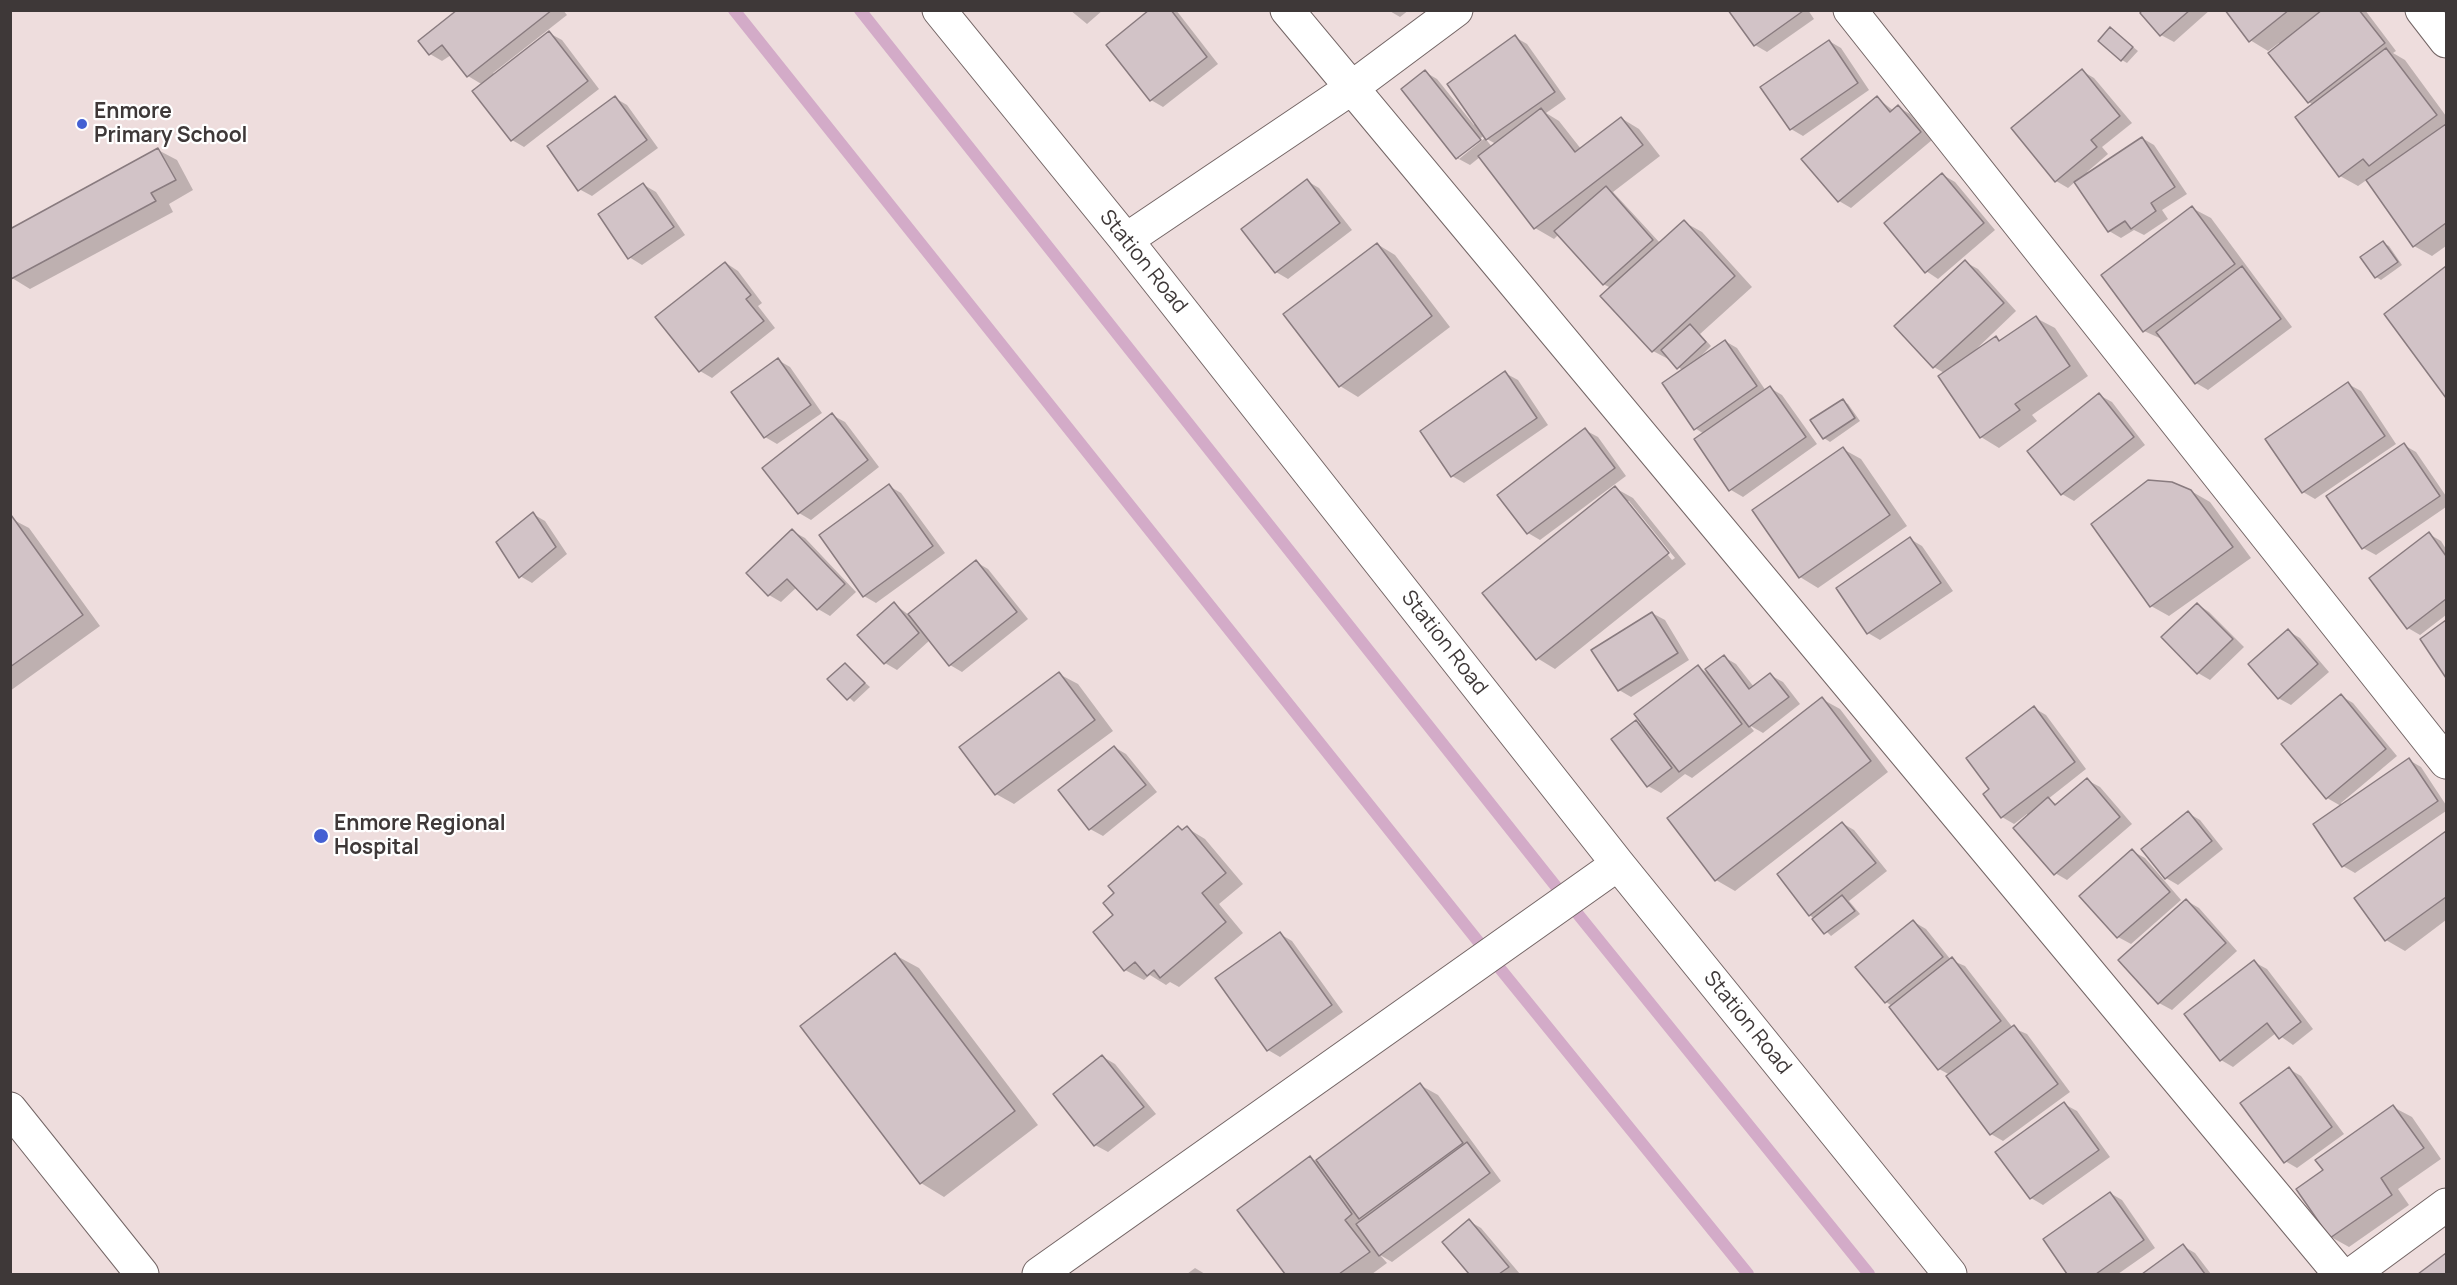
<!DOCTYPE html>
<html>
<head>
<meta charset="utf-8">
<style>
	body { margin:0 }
	#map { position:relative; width:2457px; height:1285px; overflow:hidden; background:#edd; font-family:Manrope,sans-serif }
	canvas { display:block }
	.frame { position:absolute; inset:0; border:12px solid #3e3838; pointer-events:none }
</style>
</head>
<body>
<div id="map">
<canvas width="2457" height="1285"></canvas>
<div class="frame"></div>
</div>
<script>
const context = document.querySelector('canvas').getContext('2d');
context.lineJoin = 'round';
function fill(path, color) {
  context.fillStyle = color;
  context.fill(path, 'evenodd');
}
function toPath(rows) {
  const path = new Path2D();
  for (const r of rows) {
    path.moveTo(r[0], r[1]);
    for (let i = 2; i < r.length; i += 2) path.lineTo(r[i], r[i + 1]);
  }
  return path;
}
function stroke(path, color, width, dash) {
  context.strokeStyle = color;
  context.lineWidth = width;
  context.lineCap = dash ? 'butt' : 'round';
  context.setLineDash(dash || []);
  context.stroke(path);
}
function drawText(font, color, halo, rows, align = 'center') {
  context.font = font + ' Manrope,sans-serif';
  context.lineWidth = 4.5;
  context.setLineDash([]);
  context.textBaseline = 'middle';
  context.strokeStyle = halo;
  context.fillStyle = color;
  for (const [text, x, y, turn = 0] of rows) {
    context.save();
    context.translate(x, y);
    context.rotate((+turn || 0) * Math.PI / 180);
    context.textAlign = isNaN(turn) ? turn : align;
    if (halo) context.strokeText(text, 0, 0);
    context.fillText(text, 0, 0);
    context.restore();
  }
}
fill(toPath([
	[459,10,563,10,567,15,493,73,495,76,549,33,562,40,599,89,524,147,512,140,474,92,483,85,468,76,451,55,442,61,430,54],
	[1070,10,1103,10,1087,24],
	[1152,10,1176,10,1218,64,1163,107,1151,100],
	[1388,10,1409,10,1400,17],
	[1730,10,1808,10,1814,19,1767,52,1755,45],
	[2145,10,2210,10,2174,42,2161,35],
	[2227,10,2365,10,2396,51,2393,53,2405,60,2446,116,2446,246,2432,256,2414,246,2368,179,2358,186,2340,176,2313,105,2309,102,2281,45,2279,43,2268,51,2250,40],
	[2116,33,2138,51,2127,63,2122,60],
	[1515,37,1527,44,1566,99,1546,113,1559,121,1581,149,1621,118,1639,129,1660,156,1613,192,1660,243,1684,222,1702,232,1752,287,1700,334,1711,346,1701,356,1725,341,1737,348,1766,391,1770,388,1782,395,1817,444,1743,497,1731,490,1704,434,1695,428,1683,371,1672,361,1653,351,1611,288,1603,284,1559,234,1554,239,1535,228,1480,157,1470,165,1457,158,1425,72,1437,79,1474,125],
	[1486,134,1485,138,1496,144,1492,147,1485,138,1459,159,1459,155],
	[1829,41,1841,48,1869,90,1803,136,1791,129],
	[2082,71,2094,78,2132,123,2102,147,2108,154,2087,172,2088,174,2142,138,2154,145,2187,194,2162,210,2168,219,2144,235,2134,230,2121,238,2109,231,2076,181,2068,188,2056,181],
	[615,98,627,105,658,148,592,196,579,189],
	[1877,98,1894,111,1898,107,1910,114,1932,140,1851,208,1839,201],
	[158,150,177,160,193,190,169,204,173,212,30,289,12,278,10,231],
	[1943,175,1955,182,1995,230,1938,279,1926,271],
	[1307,181,1319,188,1352,230,1288,279,1276,272],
	[644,185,656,192,685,235,642,265,629,257],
	[2192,208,2211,218,2292,327,2208,390,2196,383,2164,340,2144,331],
	[2383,243,2389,246,2402,265,2381,280,2376,277],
	[1377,244,1395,255,1450,327,1358,397,1340,386],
	[1965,262,1978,269,2016,311,1969,356,1996,338,2002,341,2036,318,2055,328,2088,376,2032,415,2037,421,1999,448,1981,437,1944,373,1934,367,1896,326],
	[726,263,738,271,762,303,758,306,775,328,712,378,700,371],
	[2446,268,2446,395,2386,314],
	[778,360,790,367,822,413,777,444,765,437],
	[1505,373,1518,380,1548,425,1464,483,1452,476],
	[2348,384,2361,391,2396,444,2315,499,2303,492],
	[2099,395,2112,402,2145,445,2074,501,2062,494],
	[1843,401,1848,404,1860,421,1830,442,1824,438],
	[832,415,845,422,879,467,811,520,799,513],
	[1585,430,1598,437,1626,476,1540,540,1528,533],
	[2404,445,2416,452,2446,496,2446,507,2376,555,2363,548],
	[1843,449,1861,459,1907,526,1818,588,1800,577],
	[889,486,901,493,945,553,876,603,864,596,821,536],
	[1615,488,1633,498,1686,564,1555,669,1537,658],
	[1625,501,1629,501,1675,558,1672,560],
	[2191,491,2210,502,2251,558,2169,616,2151,606],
	[533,514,545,521,567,554,532,583,520,576],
	[10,518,29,528,100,626,10,691],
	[792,531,805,538,856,592,830,616,818,609,797,587,781,602,769,595],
	[2429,534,2441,541,2446,549,2446,615,2420,635,2408,628],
	[1910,539,1922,546,1953,591,1880,640,1868,633],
	[976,562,988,569,1028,619,962,672,950,665,930,640,897,670,885,663,894,604,909,615],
	[2197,604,2209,612,2244,647,2210,680,2198,673],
	[1652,613,1665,620,1689,660,1631,697,1619,690],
	[2446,622,2446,675,2422,639],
	[2288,631,2300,638,2329,672,2291,705,2278,698],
	[1724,657,1736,664,1754,687,1770,675,1783,682,1800,704,1763,733,1749,725,1754,731,1692,778,1685,774,1661,793,1648,786,1613,739,1636,721,1647,728,1698,667,1711,675],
	[845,665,870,687,854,702,830,680],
	[1059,674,1078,684,1113,731,1014,804,996,794],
	[2341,696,2353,703,2397,756,2341,803,2342,805,2409,760,2421,767,2446,805,2446,811,2355,873,2343,866,2341,806,2327,798],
	[1822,699,1840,709,1888,772,1735,891,1716,880,1669,818],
	[2034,708,2046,715,2086,769,2048,799,2058,805,2087,780,2100,787,2132,824,2067,880,2055,873,2027,814,2014,824,2002,817,1991,789],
	[1114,747,1126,754,1157,792,1103,836,1090,829],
	[2188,813,2200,820,2223,849,2178,885,2166,878,2143,850],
	[1842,823,1854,830,1887,871,1849,901,1860,914,1831,936,1810,915],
	[1179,828,1184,831,1187,828,1205,839,1243,884,1219,904,1243,933,1179,987,1170,982,1166,985,1150,975,1144,980,1125,970,1115,915],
	[2446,832,2446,920,2405,951,2386,940,2356,898],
	[2132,851,2145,858,2181,900,2131,944,2118,937,2082,896],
	[2187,901,2199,908,2237,951,2172,1010,2159,1003,2120,960],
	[1914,922,1926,929,1951,960,1965,966,2013,1028,2027,1034,2070,1092,2003,1141,1991,1134,1950,1075,1939,1069,1892,1006,1886,1002],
	[1280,934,1292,941,1343,1012,1280,1057,1268,1050],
	[895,955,919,968,1038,1125,944,1197,921,1183],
	[2254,962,2267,969,2313,1029,2293,1045,2276,1033,2233,1067,2221,1060],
	[1103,1057,1115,1064,1156,1114,1108,1152,1095,1145,1055,1094],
	[2289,1069,2301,1076,2344,1134,2297,1168,2285,1161],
	[1420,1085,1438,1095,1501,1181,1392,1262,1380,1255,1387,1263,1372,1274,1287,1274,1239,1210,1310,1158,1316,1161],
	[2064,1104,2077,1111,2110,1157,2043,1205,2031,1198,1997,1152],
	[2393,1107,2412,1117,2441,1159,2398,1189,2409,1205,2349,1247,2331,1237,2325,1170],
	[2110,1193,2122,1200,2155,1248,2118,1274,2069,1274,2045,1240],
	[1469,1221,1481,1228,1520,1274,1471,1274,1444,1242],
	[2183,1246,2195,1253,2211,1274,2145,1274],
	[2446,1255,2446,1274,2421,1274],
	[1195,1268,1205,1274,1187,1274]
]), '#0003');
stroke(toPath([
	[734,10,1489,955,1748,1274],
	[860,10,1581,918,1869,1274]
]), '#d3abc8', 12);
const building = toPath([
	[457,10,552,10,467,77,442,45,429,55,418,41,457,10],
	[1149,10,1171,10,1207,57,1150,101,1106,45,1149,10],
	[1728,10,1802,10,1803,11,1754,46,1728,10],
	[2142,10,2190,10,2160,36,2140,13,2142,10],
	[2225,10,2289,10,2249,42,2225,10],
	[2322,10,2359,10,2385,43,2308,103,2268,53,2322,10],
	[2110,27,2133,47,2121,61,2098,41,2110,27],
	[549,31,588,81,511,141,472,91,549,31],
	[1515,35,1555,92,1486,140,1447,84,1515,35],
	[1829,40,1858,83,1790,130,1760,87,1829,40],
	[2386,48,2437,115,2369,166,2363,159,2339,177,2295,117,2386,48],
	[2082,69,2120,116,2091,140,2097,147,2055,182,2011,128,2082,69],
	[1425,70,1481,140,1456,159,1401,89,1425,70],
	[615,96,647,140,578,191,547,146,615,96],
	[1877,96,1890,112,1898,105,1921,132,1838,202,1801,159,1877,96],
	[1541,108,1575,152,1621,117,1643,145,1534,229,1478,156,1541,108],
	[2446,124,2446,223,2413,247,2366,180,2446,124],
	[2142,137,2175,187,2151,203,2156,211,2131,229,2125,221,2108,232,2074,182,2142,137],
	[158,148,176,180,151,193,156,201,11,279,10,229,158,148],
	[1942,173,1984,223,1925,273,1884,223,1942,173],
	[1307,179,1340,223,1275,273,1241,229,1307,179],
	[643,183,674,227,628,259,598,214,643,183],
	[1606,186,1653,240,1603,285,1554,231,1606,186],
	[2192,206,2235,264,2143,332,2101,275,2192,206],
	[1684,220,1735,276,1652,352,1600,296,1684,220],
	[2383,241,2398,262,2375,278,2360,257,2383,241],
	[1377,243,1432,316,1339,387,1283,314,1377,243],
	[1965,260,2004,303,1933,368,1894,326,1965,260],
	[725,262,751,295,746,299,764,321,699,372,655,317,725,262],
	[2242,266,2281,319,2195,384,2156,332,2242,266],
	[2446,266,2446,398,2384,314,2446,266],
	[2036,316,2070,366,2015,404,2020,410,1980,438,1938,376,1996,336,1999,341,2036,316],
	[1690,324,1706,342,1677,369,1661,350,1690,324],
	[1725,340,1757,386,1694,430,1662,383,1725,340],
	[778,358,811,405,764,438,731,392,778,358],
	[1505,371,1537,418,1451,477,1420,431,1505,371],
	[2348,382,2385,436,2302,493,2265,439,2348,382],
	[1770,386,1806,437,1729,491,1694,439,1770,386],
	[2099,393,2134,437,2061,495,2027,451,2099,393],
	[1843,399,1855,418,1823,439,1810,420,1843,399],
	[832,413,868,460,798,514,762,468,832,413],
	[1585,428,1615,468,1527,534,1497,495,1585,428],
	[2404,443,2440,496,2362,549,2326,496,2404,443],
	[1843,447,1890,515,1799,578,1752,510,1843,447],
	[2148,480,2172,482,2191,490,2233,547,2150,607,2091,524,2148,480],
	[889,484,933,546,863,597,819,535,889,484],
	[1615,486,1669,553,1536,660,1482,593,1615,486],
	[533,512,556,547,519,578,496,542,533,512],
	[11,515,83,615,10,667,10,516,11,515],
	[792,529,845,584,817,610,787,579,768,596,746,573,792,529],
	[2429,532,2446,556,2446,599,2407,629,2369,578,2429,532],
	[1910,537,1941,583,1867,634,1836,588,1910,537],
	[976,560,1017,612,949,666,908,614,976,560],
	[894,602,919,633,884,664,857,635,894,602],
	[2197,603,2233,639,2197,674,2161,637,2197,603],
	[1652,612,1678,653,1618,691,1591,650,1652,612],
	[2446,620,2446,678,2420,639,2446,620],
	[2288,629,2318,664,2278,699,2248,664,2288,629],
	[1724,655,1749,689,1770,673,1789,697,1749,727,1705,669,1724,655],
	[845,663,865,683,847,700,827,679,845,663],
	[1698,665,1742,724,1679,772,1634,714,1698,665],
	[1059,672,1095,720,995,795,959,747,1059,672],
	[2341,694,2386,749,2326,799,2281,744,2341,694],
	[1822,697,1871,761,1715,881,1667,818,1822,697],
	[2034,706,2075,762,2001,818,1983,794,1989,789,1966,758,2034,706],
	[1636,720,1672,768,1647,787,1611,739,1636,720],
	[1114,746,1146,785,1089,830,1058,790,1114,746],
	[2409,758,2438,801,2342,867,2313,824,2409,758],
	[2087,778,2120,817,2054,875,2013,828,2048,797,2055,805,2087,778],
	[2188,811,2212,841,2165,879,2141,849,2188,811],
	[1842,822,1876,863,1809,916,1777,874,1842,822],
	[1178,826,1182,830,1187,826,1226,873,1202,893,1226,922,1160,978,1154,970,1147,976,1135,962,1124,971,1093,932,1113,915,1103,903,1114,893,1108,886,1178,826],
	[2446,831,2446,897,2385,941,2354,898,2446,831],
	[2132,849,2170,892,2117,938,2079,896,2132,849],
	[1842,895,1855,911,1824,934,1812,919,1842,895],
	[2186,899,2226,943,2158,1004,2118,960,2186,899],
	[1913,920,1943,957,1885,1003,1855,967,1913,920],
	[1280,932,1332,1005,1267,1051,1215,978,1280,932],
	[895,953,1015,1111,920,1184,800,1026,895,953],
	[1952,957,2001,1021,1938,1070,1889,1007,1952,957],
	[2254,960,2301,1022,2279,1039,2267,1023,2220,1061,2184,1014,2254,960],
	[2014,1025,2058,1084,1990,1135,1946,1076,2014,1025],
	[1102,1055,1144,1107,1094,1146,1053,1094,1102,1055],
	[2289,1067,2332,1127,2284,1163,2240,1103,2289,1067],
	[1420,1083,1463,1143,1359,1219,1316,1160,1420,1083],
	[2064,1102,2099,1150,2030,1199,1995,1152,2064,1102],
	[2393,1105,2424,1148,2381,1178,2392,1195,2330,1238,2296,1189,2323,1170,2315,1160,2393,1105],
	[1467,1142,1490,1173,1379,1256,1356,1224,1467,1142],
	[1310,1156,1352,1214,1345,1220,1370,1252,1339,1274,1285,1274,1237,1210,1310,1156],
	[2110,1192,2144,1240,2096,1274,2067,1274,2043,1239,2110,1192],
	[1469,1219,1509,1267,1499,1274,1469,1274,1442,1242,1469,1219],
	[2183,1244,2205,1274,2142,1274,2183,1244],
	[2446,1253,2446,1274,2418,1274,2446,1253]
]);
fill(building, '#d2c3c7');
stroke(building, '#897b7f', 1.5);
const street = toPath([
	[939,10,1126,240,1618,864,1950,1274],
	[1287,10,2340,1274],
	[1850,10,2446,762],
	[2422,10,2446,41],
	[1126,240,1350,89,1456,10],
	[10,1109,142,1274],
	[1039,1274,1618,864],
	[2352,1274,2446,1205]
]);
stroke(street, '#736565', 35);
stroke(street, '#fff', 33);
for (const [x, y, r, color] of [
	[82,124,6,"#4460d3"],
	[321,836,8,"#4460d3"]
]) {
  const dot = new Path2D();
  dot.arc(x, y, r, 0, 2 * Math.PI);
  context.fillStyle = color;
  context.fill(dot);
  stroke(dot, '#fff', 2);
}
drawText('bold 21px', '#3e3838', '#fff', [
	["Enmore",94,112],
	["Primary School",94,136],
	["Enmore Regional",334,824],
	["Hospital",334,848]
], 'left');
drawText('21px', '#3e3838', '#fff', [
	["Station Road",1143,262,51],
	["Station Road",1444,643,52],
	["Station Road",1747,1023,51]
]);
</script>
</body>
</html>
